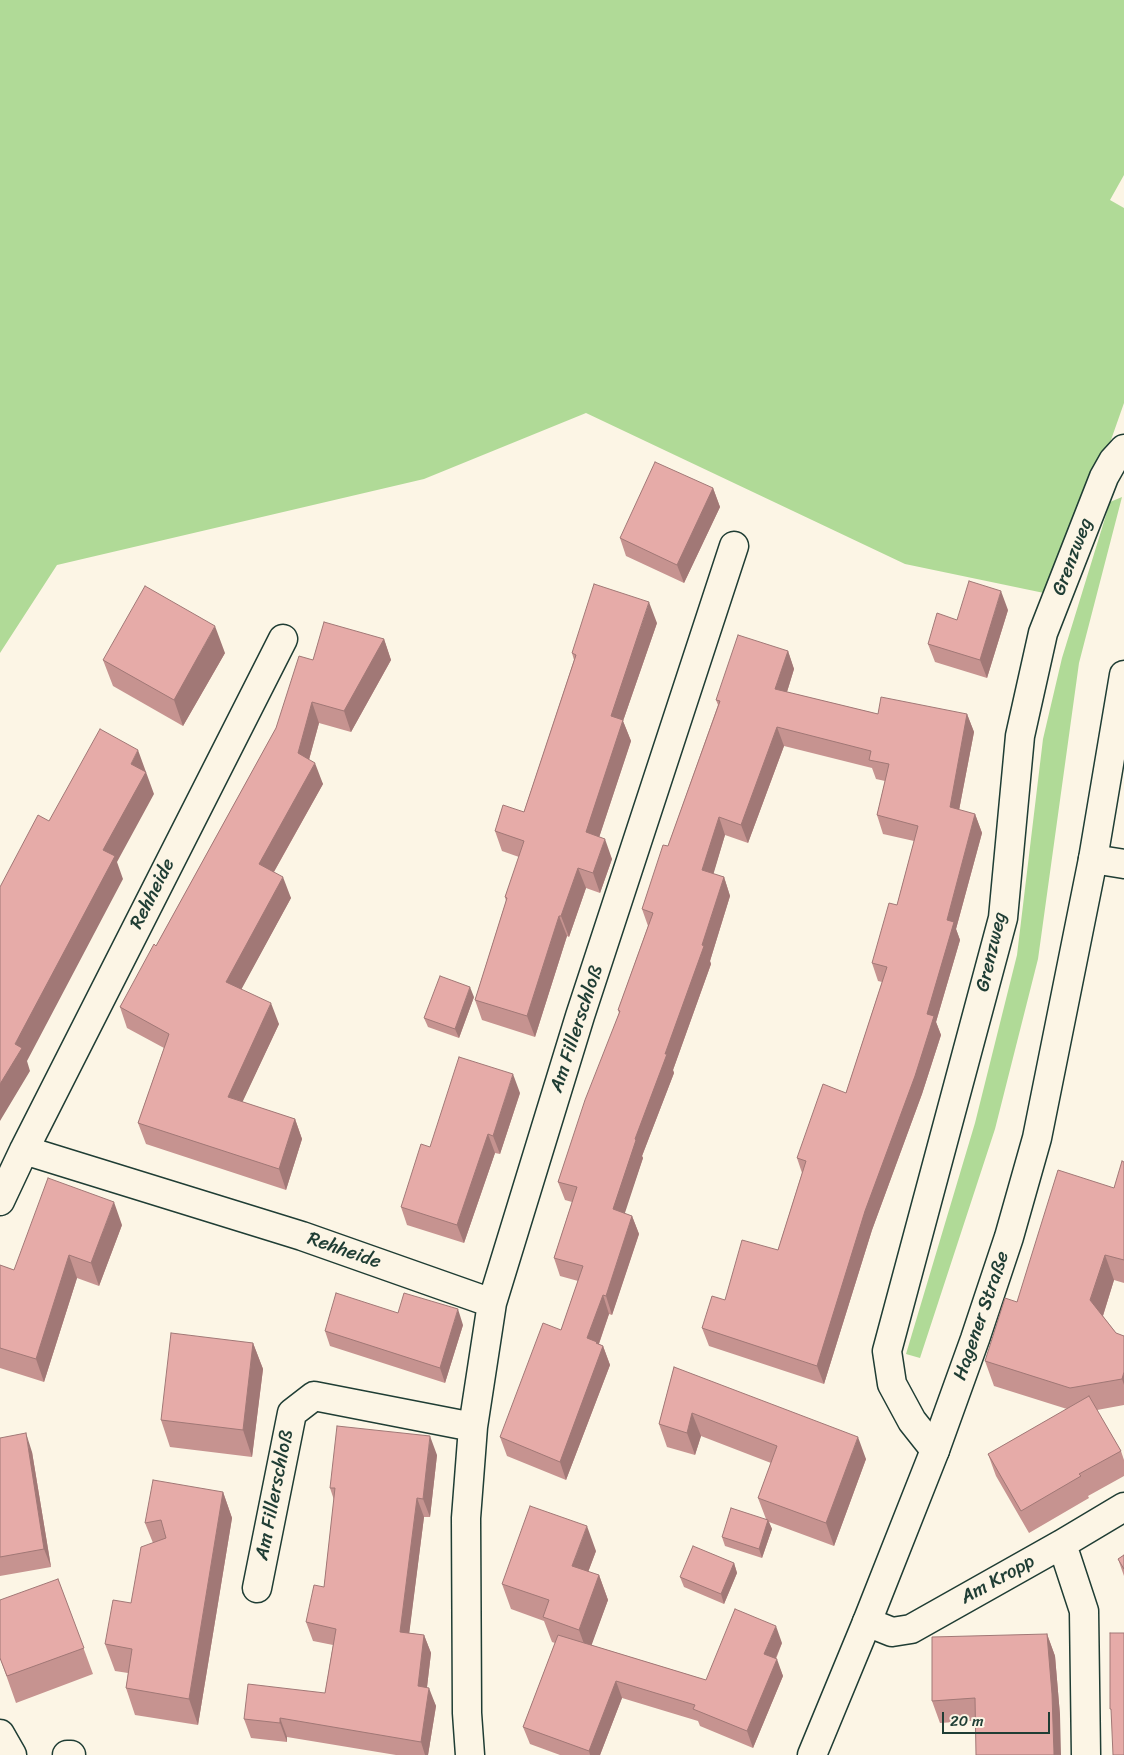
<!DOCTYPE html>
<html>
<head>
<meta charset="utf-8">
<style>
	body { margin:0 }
	#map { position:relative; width:1124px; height:1755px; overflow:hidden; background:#fcf5e5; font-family:Sriracha,sans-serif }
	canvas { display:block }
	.scale { position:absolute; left:942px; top:1712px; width:108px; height:22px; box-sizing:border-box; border:2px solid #1f3d34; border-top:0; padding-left:6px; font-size:15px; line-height:18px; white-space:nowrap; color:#1f3d34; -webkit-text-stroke:4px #fcf5e5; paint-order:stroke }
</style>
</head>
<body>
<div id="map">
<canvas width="1124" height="1755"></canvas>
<div class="scale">20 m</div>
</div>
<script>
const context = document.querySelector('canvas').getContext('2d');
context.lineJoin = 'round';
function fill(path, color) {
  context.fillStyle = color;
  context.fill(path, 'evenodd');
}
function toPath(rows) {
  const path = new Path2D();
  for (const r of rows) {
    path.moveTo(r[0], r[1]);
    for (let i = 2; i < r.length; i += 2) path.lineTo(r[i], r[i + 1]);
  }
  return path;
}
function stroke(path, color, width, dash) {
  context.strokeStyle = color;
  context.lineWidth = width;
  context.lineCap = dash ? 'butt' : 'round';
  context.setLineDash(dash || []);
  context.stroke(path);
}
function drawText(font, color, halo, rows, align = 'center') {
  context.font = font + ' Sriracha,sans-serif';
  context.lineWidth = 4;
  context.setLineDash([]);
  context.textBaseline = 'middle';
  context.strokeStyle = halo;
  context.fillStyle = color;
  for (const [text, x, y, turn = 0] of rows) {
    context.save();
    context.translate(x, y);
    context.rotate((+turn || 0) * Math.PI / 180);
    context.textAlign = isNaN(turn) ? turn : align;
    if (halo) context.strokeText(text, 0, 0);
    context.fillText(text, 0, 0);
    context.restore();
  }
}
fill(toPath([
	[0,0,1124,0,1124,175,1110,200,1124,208,1124,403,1099,474,1044,593,905,564,586,413,424,479,57,565,0,653],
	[1122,497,1079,663,1038,959,995,1129,920,1358,906,1354,975,1123,1017,955,1043,739,1062,658,1110,502]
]), '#b0da97');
const street = toPath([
	[1093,859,1124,864],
	[24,1150,302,1236,492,1303],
	[0,1201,24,1150,283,639],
	[935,1450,912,1421,892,1384,887,1351,1003,918,1020,736,1043,633,1104,477,1113,461,1124,449],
	[1062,1544,1084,1611,1086,1755],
	[257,1588,292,1413,314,1396,473,1427],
	[867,1622,892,1632,911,1629,1062,1544,1124,1507],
	[0,1734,12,1755],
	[67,1755,71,1755],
	[470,1755,467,1713,466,1518,473,1427,492,1303,580,1016,734,546]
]);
const secondary = toPath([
	[812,1755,867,1622,935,1450,975,1339,1009,1237,1037,1138,1093,859,1124,675]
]);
stroke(street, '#1f3d34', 31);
stroke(secondary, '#1f3d34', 31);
stroke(street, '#fcf5e5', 28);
stroke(secondary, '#fcf5e5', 28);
fill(toPath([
	[713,488,720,507,684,583,626,556,620,538],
	[1008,610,987,678,935,662,928,644],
	[657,623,623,721,631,741,599,837,612,859,600,893,586,888,569,937,567,936,535,1037,482,1020,475,1000,506,901,505,897,519,857,502,851,495,831,524,812,574,660,572,653],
	[384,639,391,660,351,732,319,723,309,760,323,784,274,872,291,898,241,989,279,1024,242,1102,295,1119,302,1139,286,1190,146,1144,138,1123,164,1048,127,1028,120,1007,156,946,276,728],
	[788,651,794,669,787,692,878,714,967,714,974,732,959,810,975,814,982,833,956,929,960,940,936,1022,941,1035,922,1094,872,1230,824,1384,709,1346,702,1328,725,1300,778,1250,802,1173,797,1158,846,1093,882,982,878,981,872,963,897,905,914,841,883,834,877,815,885,781,876,779,872,768,784,746,748,843,725,835,713,874,724,877,730,896,710,961,711,964,673,1070,674,1073,642,1156,643,1158,624,1213,632,1216,639,1234,612,1315,609,1314,599,1344,603,1346,610,1365,566,1480,507,1456,500,1437,561,1330,578,1281,560,1276,554,1258,572,1202,565,1200,558,1182,619,1013,618,1010,648,926,642,909,668,846,718,705,716,700],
	[225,653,183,726,113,686,103,660],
	[474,997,459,1038,428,1027,424,1018],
	[520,1093,500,1154,495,1153,464,1243,407,1225,401,1207,430,1147],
	[1124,1162,1124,1283,1114,1280,1103,1316,1116,1333,1124,1336,1124,1405,1097,1410,1121,1451,1124,1460,1124,1476,1088,1496,1089,1498,1029,1533,996,1476,988,1454,1067,1409,994,1386,985,1361,1017,1302,1114,1188],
	[122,1225,99,1286,77,1278,44,1382,0,1368,0,1265,14,1270],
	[398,1313,463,1325,445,1383,330,1346,325,1331],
	[253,1343,263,1369,252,1457,170,1447,161,1420],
	[674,1367,866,1459,834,1546,769,1522,772,1529,762,1558,725,1546,722,1537,766,1519,758,1498,771,1463,701,1436,695,1455,667,1447,659,1424],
	[0,1438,32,1452,51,1567,0,1576],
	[437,1455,430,1517,424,1517,409,1633,424,1635,431,1653,427,1687,436,1706,428,1755,396,1755,287,1737,287,1742,251,1738,244,1719,325,1693,333,1645,313,1641,306,1622,324,1587,334,1500,330,1488],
	[223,1492,232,1518,198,1725,135,1715,126,1688,128,1673,115,1671,105,1644,131,1603,153,1543,145,1523],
	[596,1551,588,1572,599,1575,608,1600,591,1645,706,1680,782,1643,776,1659,783,1676,753,1748,700,1726,698,1721,622,1698,600,1755,560,1755,530,1744,523,1727,555,1643,552,1642,544,1621,511,1609,502,1584],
	[1124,1555,1124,1576,1118,1559],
	[734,1563,737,1573,724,1604,684,1587,680,1577],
	[58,1579,93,1674,16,1703,0,1658],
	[1047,1634,1055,1656,1060,1715,940,1723,932,1701]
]), '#c69390');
fill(toPath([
	[713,488,720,507,684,583,677,565],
	[1001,591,1008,610,987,678,980,660],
	[649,602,657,623,623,721,631,741,594,853,586,832,611,716],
	[215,626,225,653,183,726,174,700],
	[384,639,391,660,351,732,344,711],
	[788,651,794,669,782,708,775,689],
	[312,702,319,723,305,774,298,753],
	[967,714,974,732,956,826,950,807],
	[777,727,784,746,748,843,741,825],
	[138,750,154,794,117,862,123,879,27,1061,30,1071,0,1121,0,1084,15,1044,103,850,131,764],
	[315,763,323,784,267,884,259,864],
	[975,814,982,833,956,929,960,940,936,1022,941,1035,922,1094,872,1230,824,1384,817,1366,947,920],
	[719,817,725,835,709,889,702,870],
	[605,839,612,859,600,893,593,873],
	[578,868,586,888,569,937,561,916],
	[283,877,291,898,234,1003,226,982],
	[724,877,730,896,710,961,711,964,673,1070,674,1073,642,1156,643,1158,620,1228,613,1209,635,1139,665,1054,702,945],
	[559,916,567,936,535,1037,527,1016],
	[470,987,474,997,459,1038,455,1029],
	[271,1003,279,1024,235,1118,228,1097],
	[513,1074,520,1093,500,1154,493,1136],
	[295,1119,302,1139,286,1190,279,1169],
	[488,1134,495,1153,464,1243,457,1225],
	[114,1202,122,1225,99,1286,91,1263],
	[632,1216,639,1234,612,1315,606,1296],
	[69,1255,77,1278,44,1382,36,1359],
	[1105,1255,1114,1280,1100,1325,1090,1300],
	[603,1295,609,1314,598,1346,603,1346,610,1365,566,1480,560,1462,587,1338],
	[458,1309,463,1325,445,1383,440,1368],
	[253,1343,263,1369,252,1457,243,1430],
	[1124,1372,1124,1385,1122,1379],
	[692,1413,701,1436,695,1455,687,1433],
	[26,1433,32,1452,51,1567,44,1549],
	[430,1436,437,1455,430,1517,423,1499],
	[858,1437,866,1459,834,1546,826,1523],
	[223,1492,232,1518,198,1725,189,1699],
	[417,1498,424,1517,407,1651,400,1632],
	[768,1520,772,1529,762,1558,759,1549],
	[587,1526,596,1551,581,1591,572,1566],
	[734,1563,737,1573,724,1604,721,1594],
	[599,1575,608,1600,588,1655,579,1630],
	[776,1626,782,1643,770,1671,764,1654],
	[1047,1634,1055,1656,1060,1715,1061,1755,1054,1755],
	[424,1635,431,1653,425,1704,418,1686],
	[777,1659,783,1676,753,1748,747,1731],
	[616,1681,622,1698,600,1755,590,1755,589,1751],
	[429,1688,436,1706,428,1755,425,1755,421,1742],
	[280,1718,287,1737,287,1742,280,1723]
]), '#a17876');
const building = toPath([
	[655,462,713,488,677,565,620,538,655,462],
	[969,581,1001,591,980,660,928,644,937,613,957,620,969,581],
	[594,584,649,602,611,716,623,720,586,832,605,839,593,873,578,868,561,916,559,916,527,1016,475,1000,507,898,505,897,524,841,495,831,503,805,524,812,576,655,572,653,594,584],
	[145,586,215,626,174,700,103,660,145,586],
	[324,622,384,639,344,711,312,702,298,753,315,763,259,864,283,877,226,982,271,1003,228,1097,295,1119,279,1169,138,1123,169,1034,120,1007,154,944,156,946,276,728,299,656,313,660,324,622],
	[738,635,788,651,775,689,878,714,881,697,967,714,950,807,975,814,947,920,954,922,927,1014,934,1016,915,1076,865,1211,817,1366,702,1328,712,1296,725,1300,742,1240,778,1250,806,1161,797,1158,823,1084,846,1093,887,967,872,963,889,903,897,905,918,826,877,815,889,764,869,760,871,751,777,727,741,825,719,817,702,870,724,877,702,945,704,946,665,1054,667,1054,635,1139,636,1140,613,1209,632,1216,606,1296,603,1295,587,1338,597,1342,596,1343,603,1346,560,1462,500,1437,543,1323,561,1330,583,1266,554,1258,577,1187,558,1182,585,1100,620,1011,618,1010,653,913,642,909,663,845,668,846,720,701,716,700,738,635],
	[100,729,138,750,131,764,146,772,103,850,115,856,15,1044,22,1048,0,1084,0,887,38,815,49,821,100,729],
	[440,976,470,987,455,1029,424,1018,440,976],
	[459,1057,513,1074,493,1136,488,1134,457,1225,401,1207,421,1144,430,1147,459,1057],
	[1122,1161,1124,1162,1124,1260,1105,1255,1090,1300,1116,1333,1124,1336,1124,1372,1122,1379,1070,1388,985,1361,1005,1298,1017,1302,1058,1170,1114,1188,1122,1161],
	[48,1178,114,1202,91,1263,69,1255,36,1359,0,1348,0,1265,14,1270,48,1178],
	[336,1293,398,1313,404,1293,458,1309,440,1368,325,1331,336,1293],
	[171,1333,253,1343,243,1430,161,1420,171,1333],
	[674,1367,858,1437,826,1523,758,1498,777,1446,692,1413,687,1433,659,1424,674,1367],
	[1089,1396,1121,1451,1079,1474,1081,1476,1021,1511,988,1454,1089,1396],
	[337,1426,430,1436,423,1499,417,1498,400,1632,424,1635,418,1686,429,1688,421,1742,280,1718,280,1723,244,1719,248,1684,325,1693,336,1629,306,1622,314,1585,324,1587,335,1488,330,1488,337,1426],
	[26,1433,44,1549,0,1557,0,1438,26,1433],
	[153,1480,223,1492,189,1699,126,1688,132,1649,105,1644,113,1600,131,1603,141,1547,166,1538,161,1520,145,1523,153,1480],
	[530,1506,587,1526,572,1566,599,1575,579,1630,543,1617,549,1600,502,1584,530,1506],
	[731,1508,768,1520,759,1549,722,1537,731,1508],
	[693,1546,734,1563,721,1594,680,1577,693,1546],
	[1124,1555,1124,1569,1118,1559,1124,1555],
	[58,1579,84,1648,7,1676,0,1658,0,1600,58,1579],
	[735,1609,776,1626,764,1654,777,1659,747,1731,693,1709,695,1705,616,1681,589,1751,523,1727,558,1635,706,1680,735,1609],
	[1110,1633,1124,1633,1124,1755,1113,1755,1111,1709,1110,1709,1110,1633],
	[1047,1634,1052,1694,1054,1755,976,1755,975,1698,932,1701,932,1637,1047,1634]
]);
fill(building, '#e6aba8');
stroke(building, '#a17876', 1);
drawText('19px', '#1f3d34', '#fcf5e5', [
	["Grenzweg",1073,557,-69],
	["Rehheide",153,894,-63],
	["Grenzweg",992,952,-77],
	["Am Fillerschloß",577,1029,-72],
	["Rehheide",344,1251,19],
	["Hagener Straße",982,1316,-71],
	["Am Fillerschloß",275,1495,-79],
	["Am Kropp",998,1580,-29]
]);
</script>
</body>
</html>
